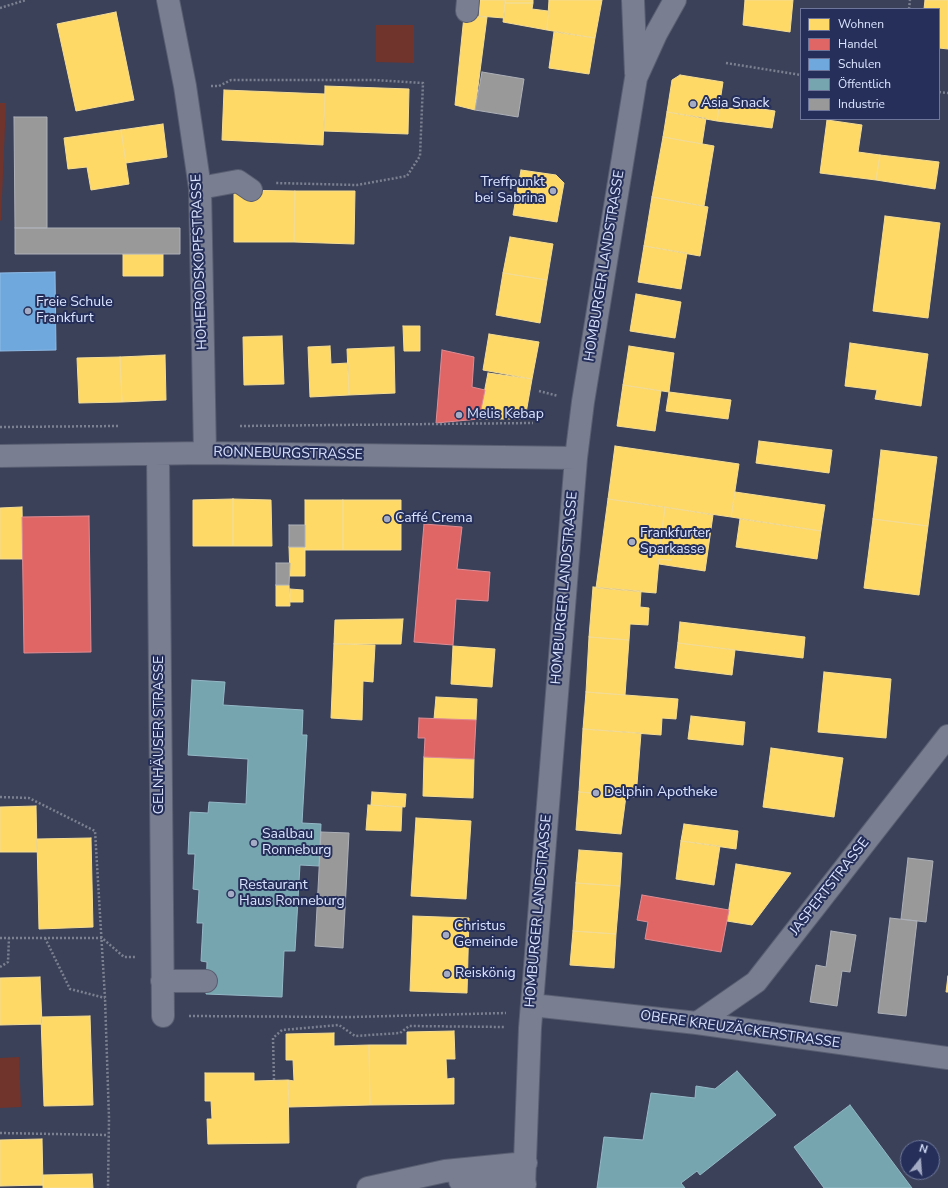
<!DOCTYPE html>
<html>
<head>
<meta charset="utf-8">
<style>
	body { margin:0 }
	#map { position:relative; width:948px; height:1188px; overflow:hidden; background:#3b4158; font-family:"Nunito Sans",sans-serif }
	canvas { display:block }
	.legend { position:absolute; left:800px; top:8px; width:140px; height:112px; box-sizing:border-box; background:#252f59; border:1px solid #6e779b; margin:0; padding:5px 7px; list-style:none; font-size:12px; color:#dbe4ff }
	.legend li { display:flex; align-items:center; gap:8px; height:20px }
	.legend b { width:20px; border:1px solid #6e779b }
	.north { position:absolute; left:900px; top:1140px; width:40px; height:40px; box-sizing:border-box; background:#252f59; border:1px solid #6e779b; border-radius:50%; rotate:17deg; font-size:11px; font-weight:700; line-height:16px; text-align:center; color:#dbe4ff }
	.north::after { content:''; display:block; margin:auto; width:14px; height:18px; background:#a3abc5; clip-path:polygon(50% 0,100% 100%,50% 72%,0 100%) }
</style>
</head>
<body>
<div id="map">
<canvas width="948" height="1188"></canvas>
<ul class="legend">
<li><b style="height:11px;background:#ffd966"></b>Wohnen</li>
<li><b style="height:11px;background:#e06666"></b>Handel</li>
<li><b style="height:11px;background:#6fa8dc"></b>Schulen</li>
<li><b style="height:11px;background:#76a5af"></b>Öffentlich</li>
<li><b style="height:11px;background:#999"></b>Industrie</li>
</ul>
<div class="north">N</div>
</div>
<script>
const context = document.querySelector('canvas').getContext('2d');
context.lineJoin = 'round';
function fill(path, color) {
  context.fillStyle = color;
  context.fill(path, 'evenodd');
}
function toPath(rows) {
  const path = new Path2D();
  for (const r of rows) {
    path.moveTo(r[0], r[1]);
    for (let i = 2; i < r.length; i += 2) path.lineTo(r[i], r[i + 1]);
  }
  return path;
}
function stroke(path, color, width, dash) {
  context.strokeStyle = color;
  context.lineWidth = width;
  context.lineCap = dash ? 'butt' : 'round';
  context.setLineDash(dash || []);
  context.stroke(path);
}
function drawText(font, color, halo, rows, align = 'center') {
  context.font = font + ' "Nunito Sans",sans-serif';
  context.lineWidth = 4;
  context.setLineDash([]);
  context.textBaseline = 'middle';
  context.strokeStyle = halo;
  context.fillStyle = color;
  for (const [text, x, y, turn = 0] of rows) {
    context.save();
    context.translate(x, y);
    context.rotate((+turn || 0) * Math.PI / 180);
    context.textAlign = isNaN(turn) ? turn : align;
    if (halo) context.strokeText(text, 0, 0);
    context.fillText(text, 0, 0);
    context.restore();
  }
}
fill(toPath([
	[376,25,414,25,414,63,376,62],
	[0,103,6,103,1,221,0,220],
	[19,1057,21,1107,0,1108,0,1058]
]), '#70342d');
const homes = toPath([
	[480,0,505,0,504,18,479,16,480,0],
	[505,0,533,0,533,3,505,3,505,0],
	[549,0,602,0,595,38,547,30,549,0],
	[745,0,793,0,790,32,743,25,745,0],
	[925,0,948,0,948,49,939,48,939,9,924,9,925,0],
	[505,3,533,3,532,9,548,11,547,30,503,22,505,3],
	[116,12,134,100,76,111,57,24,116,12],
	[464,16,487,17,475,110,455,105,464,16],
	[554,32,595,38,589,74,549,68,554,32],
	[680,75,723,82,717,121,667,112,672,80,680,75],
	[325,86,409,89,408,134,324,131,325,86],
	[224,90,325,94,323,145,222,140,224,90],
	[736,105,775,111,772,128,717,121,719,107,736,109,736,105],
	[667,112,706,118,702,144,663,137,667,112],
	[827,120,862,125,858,152,880,155,876,180,820,173,827,120],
	[163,124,167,157,126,163,121,130,163,124],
	[121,130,129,184,91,190,87,167,68,169,64,138,121,130],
	[663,137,714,146,704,206,652,197,663,137],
	[880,155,939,162,935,189,876,180,880,155],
	[521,170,556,175,564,183,557,222,513,215,521,170],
	[234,190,295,191,294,242,234,242,234,190],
	[295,191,355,191,354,244,294,242,295,191],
	[652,197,708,207,700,256,644,246,652,197],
	[885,216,940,223,928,318,873,311,885,216],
	[510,237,553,244,547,280,503,273,510,237],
	[644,246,687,253,681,289,638,282,644,246],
	[123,254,163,254,163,276,123,276,123,254],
	[503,273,547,280,540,323,496,315,503,273],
	[636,294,681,302,675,338,630,331,636,294],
	[403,326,420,326,420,351,404,351,403,326],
	[489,334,539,342,532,379,483,370,489,334],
	[282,336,284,384,244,385,243,337,282,336],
	[850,343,928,354,921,406,875,399,877,390,845,386,850,343],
	[330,346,331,364,348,363,349,395,310,397,308,347,330,346],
	[629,346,674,353,669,392,623,385,629,346],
	[394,347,395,393,349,395,347,349,394,347],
	[165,355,166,400,122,402,120,357,165,355],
	[120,357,122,402,79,403,77,358,120,357],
	[488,373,532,379,525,419,479,419,488,373],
	[623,385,661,391,655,431,617,426,623,385],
	[669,392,731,400,728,419,666,411,669,392],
	[759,441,832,450,829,473,756,463,759,441],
	[615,446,739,464,731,517,608,499,615,446],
	[881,450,937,457,928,526,873,519,881,450],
	[735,492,825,505,821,531,731,517,735,492],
	[233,499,233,546,193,546,193,500,233,499],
	[233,499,271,500,272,546,233,546,233,499],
	[608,499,665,507,660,546,673,547,671,560,659,559,656,593,596,588,608,499],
	[305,500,343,500,343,550,305,550,305,500],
	[343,500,401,500,401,550,343,550,343,500],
	[22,507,23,559,0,559,0,508,22,507],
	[665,507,713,515,705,571,659,564,659,559,671,560,673,547,660,546,665,507],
	[740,519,821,531,817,559,736,547,740,519],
	[873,519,928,526,919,595,864,588,873,519],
	[289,547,305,547,305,576,290,576,289,547],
	[276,585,289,585,290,606,276,606,276,585],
	[593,587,641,591,640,607,649,608,648,625,630,624,629,640,589,637,593,587],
	[290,589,303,590,303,602,290,602,290,589],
	[403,619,401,644,334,644,335,620,403,619],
	[680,622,805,637,803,658,678,643,680,622],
	[589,637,629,640,625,695,586,692,589,637],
	[678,643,735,650,732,675,675,668,678,643],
	[334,644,375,645,373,682,363,681,362,720,331,718,334,644],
	[453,646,495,649,492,687,451,684,453,646],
	[824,672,891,679,886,738,818,732,824,672],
	[586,692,678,699,676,719,662,718,661,735,583,729,586,692],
	[436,697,477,699,476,720,434,719,436,697],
	[691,716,745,722,743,745,688,739,691,716],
	[583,729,641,733,636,797,579,792,583,729],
	[771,748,843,758,834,817,763,807,771,748],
	[424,757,474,759,473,798,423,796,424,757],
	[372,792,406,794,405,807,371,805,372,792],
	[579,792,626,796,621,834,576,830,579,792],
	[368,805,402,807,401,831,366,830,368,805],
	[36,806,37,852,0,852,0,807,36,806],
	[416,818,471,821,466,899,411,896,416,818],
	[684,824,738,831,736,849,681,841,684,824],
	[91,838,93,927,39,929,37,839,91,838],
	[681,841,720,846,714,885,676,879,681,841],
	[579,850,622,853,620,886,576,883,579,850],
	[736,864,791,873,752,925,727,921,736,864],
	[576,883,620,886,616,934,573,931,576,883],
	[413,916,469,918,467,993,410,991,413,916],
	[573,931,616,934,614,968,570,965,573,931],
	[948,976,948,992,946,992,948,976],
	[40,977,42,1024,0,1025,0,978,40,977],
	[90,1016,93,1105,44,1106,41,1017,90,1016],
	[454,1031,455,1059,446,1059,447,1079,454,1078,454,1104,370,1105,369,1045,407,1045,407,1032,454,1031],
	[334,1033,334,1046,369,1045,370,1105,289,1107,288,1080,294,1081,293,1060,286,1060,286,1034,334,1033],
	[205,1073,254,1073,254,1081,288,1080,289,1143,208,1144,207,1119,212,1119,211,1101,205,1101,205,1073],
	[42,1139,43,1185,0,1186,0,1140,42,1139],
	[92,1174,93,1188,43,1188,43,1175,92,1174]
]);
fill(homes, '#ffd966');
stroke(homes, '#f4dc94', 1);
const shops = toPath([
	[442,350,474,357,472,387,485,390,479,419,436,423,442,350],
	[89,516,91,652,24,653,22,517,89,516],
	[424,524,462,527,457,569,490,572,488,601,456,599,453,645,414,642,424,524],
	[419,718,476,720,474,759,424,757,425,738,418,738,419,718],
	[642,895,729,910,721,952,645,939,648,922,637,920,642,895]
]);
fill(shops, '#e06666');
stroke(shops, '#de8c94', 1);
const schools = toPath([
	[55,272,56,350,0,351,0,273,55,272]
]);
fill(schools, '#6fa8dc');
stroke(schools, '#8fbae6', 1);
const public = toPath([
	[192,680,225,682,223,705,303,710,302,735,307,735,302,823,321,824,319,866,300,865,295,951,284,951,282,997,206,994,207,962,201,961,203,923,197,923,199,890,193,889,195,854,188,854,190,812,208,813,209,802,246,804,248,759,188,755,192,680],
	[737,1071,776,1115,700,1175,697,1171,681,1183,685,1188,597,1188,604,1137,643,1140,651,1093,695,1098,696,1086,715,1089,737,1071],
	[850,1105,912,1188,824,1188,794,1147,850,1105]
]);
fill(public, '#76a5af');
stroke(public, '#94b8c7', 1);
const industry = toPath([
	[482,72,524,79,518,117,475,110,482,72],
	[14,117,47,117,47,228,15,228,14,117],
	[15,228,180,228,180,254,15,254,15,228],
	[289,525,305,525,305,547,289,547,289,525],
	[276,563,290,563,289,585,276,585,276,563],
	[321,832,349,833,343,948,315,946,321,832],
	[908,858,933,861,926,922,901,919,908,858],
	[890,918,917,921,906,1016,878,1013,890,918],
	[831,931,856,935,850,972,842,971,837,1006,810,1002,816,965,826,967,831,931]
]);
fill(industry, '#999');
stroke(industry, '#adb0b8', 1);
const minor = toPath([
	[168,0,185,86,200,188,205,453],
	[633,0,636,73],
	[467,11,468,0],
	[200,188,238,181,251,190],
	[158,455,163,1016],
	[0,456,205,453,576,458],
	[162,981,206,981],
	[532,1005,697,1023,948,1058],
	[697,1023,756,982,948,736],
	[460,1181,525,1184],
	[368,1188,445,1171,526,1163],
	[524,1188,530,1028,576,458,583,402,636,78,656,34,675,0]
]);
stroke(minor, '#595e72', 24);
stroke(toPath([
	[0,8,26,0],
	[909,9,910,0],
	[726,63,801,75],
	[211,86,219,86,231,80,375,80,423,83,420,156,407,176,357,185,275,183],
	[939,92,948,93],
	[539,391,558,396],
	[240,426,533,423],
	[0,427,119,426],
	[0,797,29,798,95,831,105,998,109,1118,108,1188],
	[0,938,102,938,124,957,136,957],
	[45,938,70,989,105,998],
	[0,967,8,962,9,938],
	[189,1016,352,1017,506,1013],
	[274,1080,273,1038,282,1030,339,1025,355,1036,400,1033,409,1026,505,1027],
	[0,1133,108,1135]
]), '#7c8191', 2.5, [2, 2]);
stroke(minor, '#797e91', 22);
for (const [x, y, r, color] of [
	[693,104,4,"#a3abc5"],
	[553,191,4,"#a3abc5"],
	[28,311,4,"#a3abc5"],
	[459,415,4,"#a3abc5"],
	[387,519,4,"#a3abc5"],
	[632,542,4,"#a3abc5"],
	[596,793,4,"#a3abc5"],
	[254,843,4,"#a3abc5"],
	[231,894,4,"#a3abc5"],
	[446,935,4,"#a3abc5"],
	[447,974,4,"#a3abc5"]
]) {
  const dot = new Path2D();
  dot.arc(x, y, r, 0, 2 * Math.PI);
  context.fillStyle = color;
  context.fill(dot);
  stroke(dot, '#252f59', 1.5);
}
drawText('14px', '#dbe4ff', '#252f59', [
	["Asia Snack",701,104],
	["Treffpunkt",545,183,"right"],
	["bei Sabrina",545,199,"right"],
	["Freie Schule",36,303],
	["Frankfurt",36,319],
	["Melis Kebap",467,415],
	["Caffé Crema",395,519],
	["Frankfurter",640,534],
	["Sparkasse",640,550],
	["Delphin Apotheke",604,793],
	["Saalbau",262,835],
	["Ronneburg",262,851],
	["Restaurant",239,886],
	["Haus Ronneburg",239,902],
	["Christus",454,927],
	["Gemeinde",454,943],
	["Reiskönig",455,974]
], 'left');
drawText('14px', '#dbe4ff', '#252f59', [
	["HOHERODSKOPFSTRASSE",200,262,-92],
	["HOMBURGER LANDSTRASSE",605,266,-81],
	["RONNEBURGSTRASSE",288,454,1],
	["HOMBURGER LANDSTRASSE",565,588,-85],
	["GELNHÄUSER STRASSE",160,735,-90],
	["JASPERTSTRASSE",830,887,-52],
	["HOMBURGER LANDSTRASSE",539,911,-85],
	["OBERE KREUZÄCKERSTRASSE",740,1030,8]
]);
</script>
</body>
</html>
